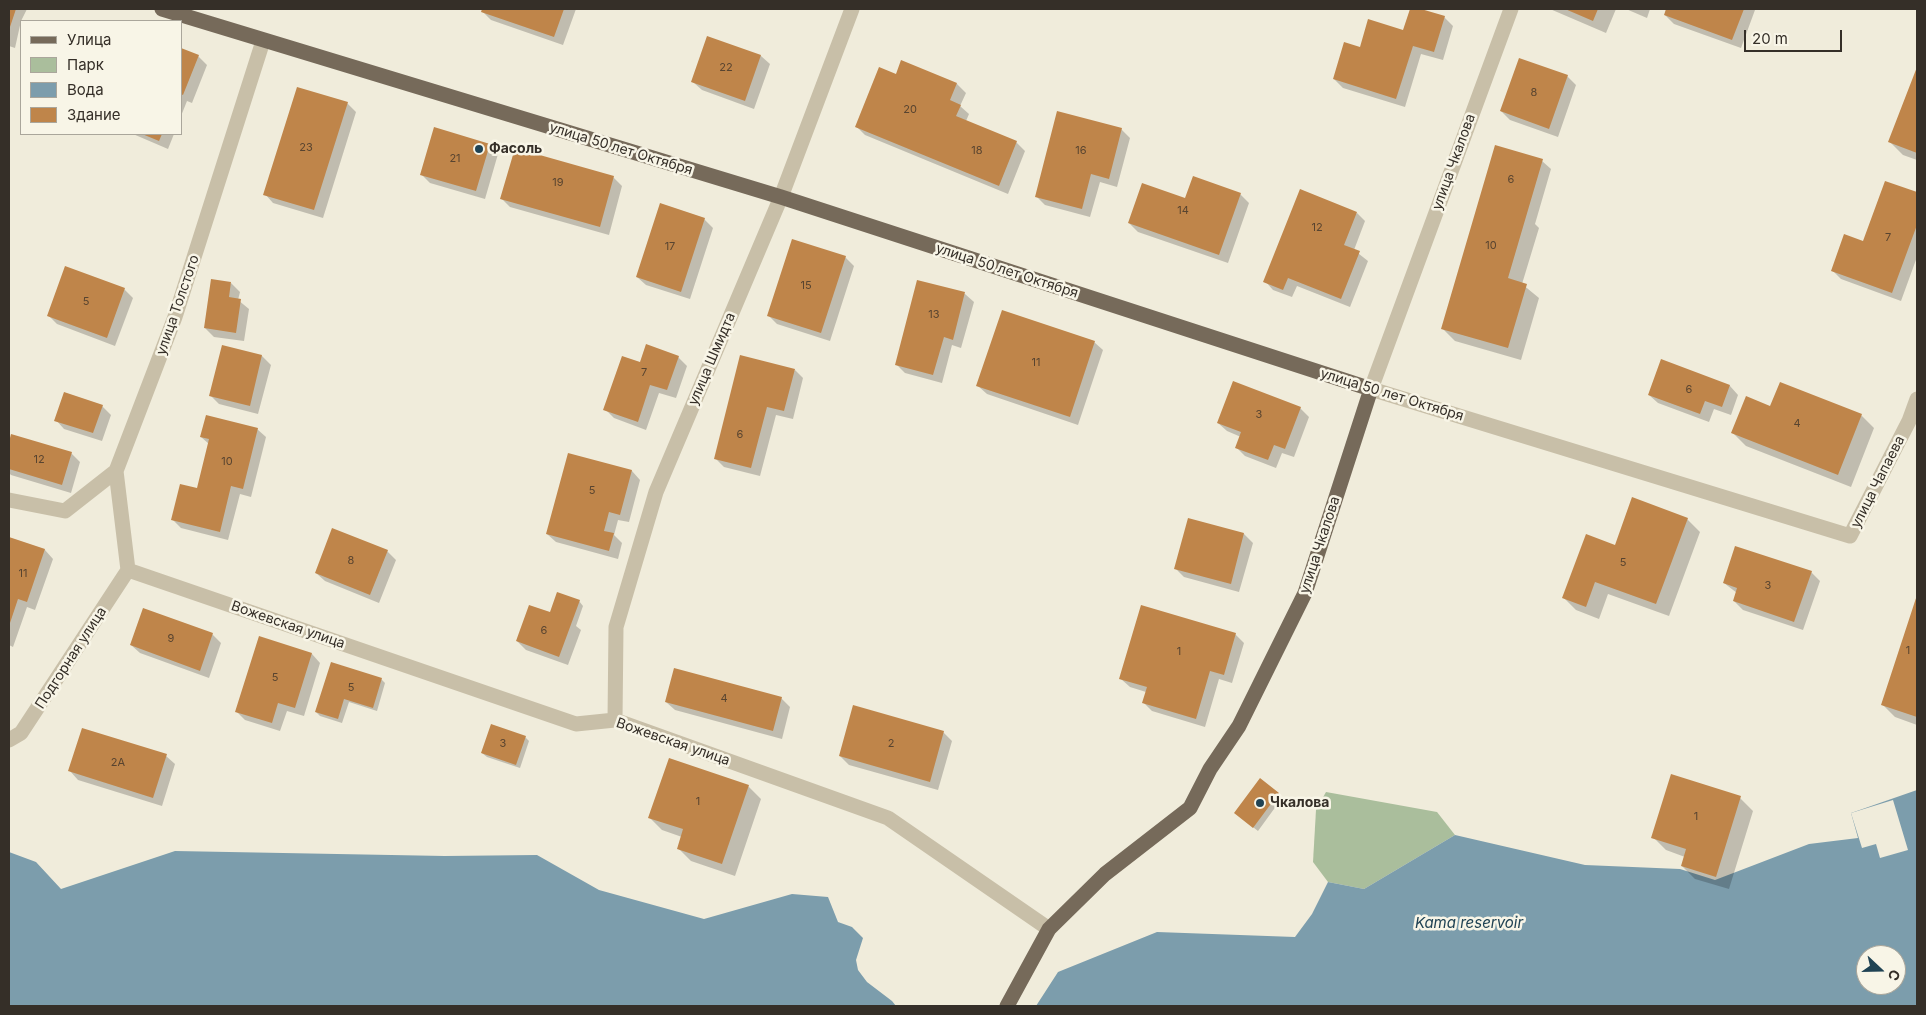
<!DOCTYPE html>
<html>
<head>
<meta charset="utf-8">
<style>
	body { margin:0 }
	#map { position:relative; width:1926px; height:1015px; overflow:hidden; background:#f0ecdb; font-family:Inter,sans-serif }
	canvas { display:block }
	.frame { position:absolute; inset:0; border:10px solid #352f28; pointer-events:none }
	.legend { position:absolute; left:20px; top:20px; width:162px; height:115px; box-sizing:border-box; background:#f8f5e7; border:1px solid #aaa69b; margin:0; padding:6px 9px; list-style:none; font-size:15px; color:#352f28 }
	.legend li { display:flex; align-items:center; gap:10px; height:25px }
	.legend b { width:25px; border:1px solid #aaa69b }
	.north { position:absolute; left:1856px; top:945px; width:50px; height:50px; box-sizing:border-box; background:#f8f5e7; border:1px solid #aaa69b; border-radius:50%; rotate:111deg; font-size:14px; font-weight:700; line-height:20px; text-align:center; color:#352f28 }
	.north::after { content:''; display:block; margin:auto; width:18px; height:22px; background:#204354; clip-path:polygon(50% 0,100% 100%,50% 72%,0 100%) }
	.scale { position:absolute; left:1744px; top:30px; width:98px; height:22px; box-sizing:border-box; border:2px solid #352f28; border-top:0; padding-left:6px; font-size:15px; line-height:18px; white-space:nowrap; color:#352f28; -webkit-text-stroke:4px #f8f5e7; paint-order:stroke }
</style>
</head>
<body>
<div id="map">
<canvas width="1926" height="1015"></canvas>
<div class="frame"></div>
<ul class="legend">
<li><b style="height:6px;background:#766a5a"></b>Улица</li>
<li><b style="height:14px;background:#aabe9c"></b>Парк</li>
<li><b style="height:14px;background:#7c9dac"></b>Вода</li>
<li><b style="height:14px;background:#bf854a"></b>Здание</li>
</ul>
<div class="north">С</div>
<div class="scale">20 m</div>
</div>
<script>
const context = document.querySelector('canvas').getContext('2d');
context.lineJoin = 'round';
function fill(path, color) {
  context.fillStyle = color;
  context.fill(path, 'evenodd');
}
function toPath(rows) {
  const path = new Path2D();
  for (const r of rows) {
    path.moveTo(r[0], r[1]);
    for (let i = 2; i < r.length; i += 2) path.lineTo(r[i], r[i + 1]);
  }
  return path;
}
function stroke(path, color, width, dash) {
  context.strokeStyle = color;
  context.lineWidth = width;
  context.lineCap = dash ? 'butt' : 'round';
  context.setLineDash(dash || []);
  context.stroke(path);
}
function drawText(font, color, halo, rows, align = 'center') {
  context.font = font + ' Inter,sans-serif';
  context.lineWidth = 5;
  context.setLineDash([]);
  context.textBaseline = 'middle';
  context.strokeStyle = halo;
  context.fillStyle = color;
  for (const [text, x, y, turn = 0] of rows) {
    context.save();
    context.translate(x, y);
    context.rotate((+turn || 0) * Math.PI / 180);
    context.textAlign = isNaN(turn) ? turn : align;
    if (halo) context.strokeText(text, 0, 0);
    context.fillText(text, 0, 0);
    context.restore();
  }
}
fill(toPath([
	[1326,792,1437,812,1455,835,1364,889,1328,882,1313,862,1316,810]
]), '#aabe9c');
fill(toPath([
	[1917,790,1917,1006,1036,1006,1058,972,1157,932,1295,937,1312,914,1328,882,1364,889,1455,835,1585,865,1680,869,1715,880,1809,844,1858,838,1851,813],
	[1866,955,1896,955,1896,985,1866,985],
	[175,851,445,856,537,855,599,890,704,919,792,894,828,897,838,922,852,927,863,938,856,960,858,970,867,982,892,1001,896,1006,9,1006,9,852,36,862,61,889]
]), '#7c9dac');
fill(toPath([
	[1893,800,1908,850,1880,858,1876,844,1862,848,1851,813]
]), '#f0ecdb');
fill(toPath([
	[9,9,27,9,21,21,15,48,9,46],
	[483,9,576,9,563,45,491,20,482,11],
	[1411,9,1444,17,1453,26,1443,60,1421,54,1405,107,1343,88,1334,79,1360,49,1404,31],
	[1550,9,1616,9,1606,33],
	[1626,9,1650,9,1647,18],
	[1667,9,1754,9,1755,10,1741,48,1674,24,1665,15],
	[708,37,761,56,770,64,754,109,702,90,693,82],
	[181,49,198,56,207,65,192,103,187,101,181,116],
	[902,62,957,84,966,93,960,106,969,114,966,121,1016,142,1025,151,1008,194,865,135,856,126,896,75],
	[1917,70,1917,160,1903,155,1890,142],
	[1567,76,1576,85,1558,137,1510,120,1501,111],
	[347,103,356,112,323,218,273,203,265,194],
	[1121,129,1130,138,1117,187,1100,182,1090,217,1045,205,1036,196],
	[133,134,174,134,168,149],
	[490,145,498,154,485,199,430,183,421,174],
	[1542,161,1551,169,1535,224,1539,228,1522,284,1539,298,1521,360,1455,341,1442,328],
	[613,177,622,186,609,235,510,207,501,198],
	[1886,182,1917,194,1917,257,1901,301,1841,279,1832,270,1864,243],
	[1240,194,1249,203,1228,263,1138,232,1129,223,1186,200],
	[1357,213,1365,221,1354,250,1368,261,1350,307,1297,286,1292,297,1273,290,1265,281],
	[704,219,713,228,690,299,646,285,637,277],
	[845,257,854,266,830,341,777,324,768,315],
	[918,281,965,294,974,302,961,348,952,345,942,383,905,373,896,364],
	[231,283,240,292,238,300,249,309,244,341,214,337,205,328],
	[124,289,133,298,115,346,57,324,48,315],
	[1094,342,1103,350,1078,425,987,394,978,386],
	[223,346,262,356,271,365,258,414,219,404,210,395],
	[678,357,687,366,676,398,659,393,646,430,614,418,605,409,641,364],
	[1662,361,1730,386,1738,395,1731,415,1714,409,1709,422,1658,403,1649,395],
	[795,370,803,378,793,419,776,415,760,476,724,467,715,458],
	[102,406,111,415,102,441,64,429,56,420],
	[1771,407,1861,415,1874,428,1851,487,1746,446,1733,433],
	[1300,408,1309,417,1294,457,1282,453,1276,468,1245,456,1236,447,1241,437,1227,431,1218,423],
	[257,429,266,437,251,497,240,494,228,540,181,528,172,519,198,490,209,444,201,437],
	[12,435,71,453,80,462,71,493,11,475,9,473,9,446],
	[569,454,632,471,640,480,629,522,618,520,614,535,622,543,618,559,556,542,547,534],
	[1189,519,1244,534,1253,543,1239,592,1184,577,1175,568],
	[1687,519,1700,532,1669,616,1608,594,1599,619,1576,610,1563,597,1615,546],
	[9,538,45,550,53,559,35,610,27,607,13,647,9,645],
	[387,551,396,560,379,603,325,581,316,573],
	[1811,572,1820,581,1803,630,1743,610,1734,601,1737,593,1724,583],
	[1917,598,1917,725,1895,717,1882,704],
	[579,601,583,606,576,626,581,630,568,665,526,650,517,641],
	[212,634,221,643,209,678,140,653,131,645],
	[1235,634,1244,643,1232,683,1219,679,1205,727,1152,711,1143,702,1146,692,1130,687,1121,679],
	[259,638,312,654,320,663,304,716,287,711,280,731,245,720,236,711],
	[381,679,385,683,377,711,349,702,342,723,320,716,316,712],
	[781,698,790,707,782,739,675,710,666,702],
	[943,732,952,741,938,790,849,765,840,756],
	[525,737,529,741,520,768,487,757,482,753],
	[166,756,175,764,162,806,78,780,70,771],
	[748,786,761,799,735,876,691,861,678,848,682,837,662,830,649,817],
	[1278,794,1282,798,1258,831,1240,817],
	[1740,798,1753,811,1729,889,1695,879,1682,866,1685,857,1666,850,1653,837]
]), '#0003');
fill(toPath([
	[9,9,16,9,9,30],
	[482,9,564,9,554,37,481,12],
	[1410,9,1421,9,1445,16,1434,52,1413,46,1396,99,1333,79,1344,42,1360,47,1368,19,1403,30],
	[1565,9,1598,9,1593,21],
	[1666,9,1744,9,1732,40,1664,15],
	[707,36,761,55,745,101,691,82],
	[181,48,199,55,183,95,181,94],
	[1519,58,1568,75,1549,129,1500,111],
	[901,60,957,83,950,100,961,105,956,116,1017,141,999,186,855,127,879,67,896,74],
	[1917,67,1917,153,1888,142],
	[297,87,348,102,314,210,263,195],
	[1057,111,1122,128,1109,179,1091,174,1082,209,1035,197],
	[434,127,490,144,476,191,420,175],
	[142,134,162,134,159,141],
	[1495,145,1543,159,1508,278,1527,284,1508,348,1441,329],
	[515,148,614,176,600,227,500,199],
	[1193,176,1241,193,1219,255,1128,223,1142,183,1185,198],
	[1885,181,1917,192,1917,225,1892,293,1831,271,1844,234,1863,241],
	[1300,189,1357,212,1344,245,1360,251,1341,299,1288,278,1283,290,1263,282],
	[660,203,705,218,681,292,636,277],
	[792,239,846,256,821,333,767,316],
	[65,266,125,288,107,338,47,316],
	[211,279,231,282,229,297,241,299,236,333,204,328],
	[917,280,965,292,953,340,944,337,933,375,895,365],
	[1002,310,1095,341,1070,417,976,386],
	[646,344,679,356,667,390,650,385,638,422,603,410,622,356,640,362],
	[222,345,262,355,250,406,209,396],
	[740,355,795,369,784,411,767,407,751,468,714,459],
	[1661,359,1730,385,1722,407,1705,401,1700,414,1648,395],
	[1233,381,1301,407,1285,449,1274,445,1268,460,1235,448,1241,432,1217,423],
	[1780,382,1862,414,1838,475,1731,433,1746,396,1770,406],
	[64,392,103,405,93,433,54,421],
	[206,415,258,428,243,489,231,486,220,532,171,520,180,484,197,488,209,439,200,437],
	[11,434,72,452,62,485,9,469,9,442],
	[568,453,632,470,620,515,609,512,604,531,614,533,609,551,546,534],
	[1632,497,1688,518,1656,604,1595,582,1586,607,1562,598,1586,534,1615,545],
	[1188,518,1244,533,1231,584,1174,569],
	[332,528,388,550,370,595,315,573],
	[9,537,45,549,27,602,18,599,9,626],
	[1735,546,1812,571,1794,622,1733,601,1737,588,1723,583],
	[557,592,580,600,559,657,516,641,529,605,550,612],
	[1917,595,1917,717,1881,705],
	[1141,605,1236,633,1224,675,1210,671,1196,719,1142,703,1147,687,1119,679],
	[143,608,213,633,200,671,130,645],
	[259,636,312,653,295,708,278,703,272,723,235,712],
	[331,662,382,678,373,708,344,699,338,719,315,712],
	[674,668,782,697,773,731,665,702],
	[853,705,944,731,930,782,839,756],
	[491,724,526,736,516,765,481,753],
	[82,728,167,754,153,798,68,771],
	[669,758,749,785,722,864,677,849,683,829,648,818],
	[1671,774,1741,796,1716,877,1681,866,1686,849,1651,838],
	[1260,778,1279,793,1253,828,1234,813]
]), '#bf854a');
stroke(toPath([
	[1511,9,1371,389,1850,536,1909,421,1917,399],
	[9,500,65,511,116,471],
	[128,570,576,724,615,720,888,818,1049,929],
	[128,570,116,471,175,317,263,41],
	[615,720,616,627,656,492,781,197,852,9],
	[9,740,21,733,128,570]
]), '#c8bfa8', 15);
stroke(toPath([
	[162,9,781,197,1371,389,1305,593,1239,726,1210,769,1190,808,1105,874,1049,929,1007,1006]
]), '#766a5a', 15);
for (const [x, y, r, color] of [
	[479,149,5,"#204354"],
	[1260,803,5,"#204354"]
]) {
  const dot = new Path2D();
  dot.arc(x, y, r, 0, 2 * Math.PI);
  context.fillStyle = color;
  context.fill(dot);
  stroke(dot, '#f8f5e7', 2);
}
drawText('11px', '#584430', null, [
	["22",726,68],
	["8",1534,93],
	["20",910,110],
	["23",306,148],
	["18",977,151],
	["16",1081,151],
	["21",455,159],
	["6",1511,180],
	["19",558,183],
	["14",1183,211],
	["12",1317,228],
	["7",1888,238],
	["10",1491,246],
	["17",670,247],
	["15",806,286],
	["5",86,302],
	["13",934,315],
	["11",1036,363],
	["7",644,373],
	["6",1689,390],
	["3",1259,415],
	["4",1797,424],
	["6",740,435],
	["12",39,460],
	["10",227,462],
	["5",592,491],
	["8",351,561],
	["5",1623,563],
	["11",23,574],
	["3",1768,586],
	["6",544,631],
	["9",171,639],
	["1",1908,651],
	["1",1179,652],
	["5",275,678],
	["5",351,688],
	["4",724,699],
	["3",503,744],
	["2",891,744],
	["2А",118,763],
	["1",698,802],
	["1",1696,817]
]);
drawText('bold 14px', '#352f28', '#f8f5e7', [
	["Фасоль",489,149],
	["Чкалова",1270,803]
], 'left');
drawText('14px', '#352f28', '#f8f5e7', [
	["улица 50 лет Октября",621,149,17],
	["улица Чкалова",1454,162,-70],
	["улица 50 лет Октября",1007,271,18],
	["улица Толстого",178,305,-71],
	["улица Шмидта",712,359,-67],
	["улица 50 лет Октября",1392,395,17],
	["улица Чапаева",1878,482,-63],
	["улица Чкалова",1320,545,-72],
	["Вожевская улица",288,625,19],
	["Подгорная улица",71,658,-57],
	["Вожевская улица",673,742,19]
]);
drawText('italic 15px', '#204354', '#f8f5e7', [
	["Kama reservoir",1469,923]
]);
</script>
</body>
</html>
